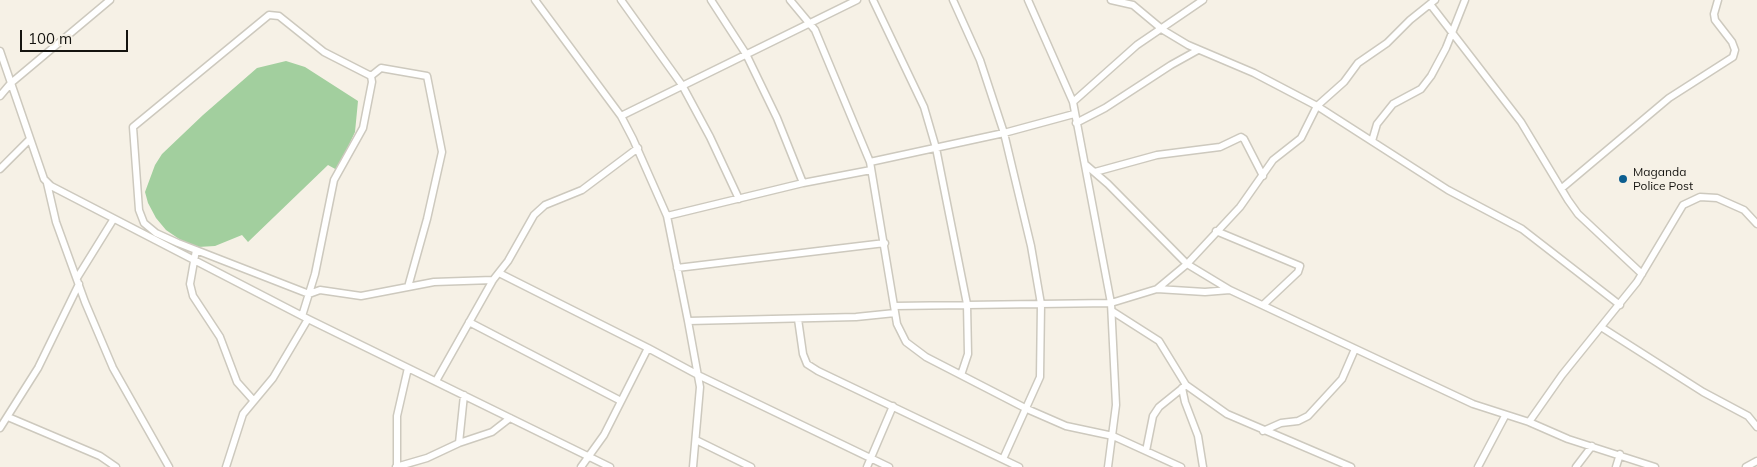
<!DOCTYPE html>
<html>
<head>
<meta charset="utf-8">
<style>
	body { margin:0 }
	#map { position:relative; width:1757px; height:467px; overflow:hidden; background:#f6f1e6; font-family:Mulish,sans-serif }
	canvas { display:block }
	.scale { position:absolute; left:20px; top:30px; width:108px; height:22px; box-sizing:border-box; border:2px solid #151410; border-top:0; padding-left:6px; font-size:15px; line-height:18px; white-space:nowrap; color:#151410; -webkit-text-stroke:4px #f6f1e6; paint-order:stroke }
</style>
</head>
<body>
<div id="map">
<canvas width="1757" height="467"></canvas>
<div class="scale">100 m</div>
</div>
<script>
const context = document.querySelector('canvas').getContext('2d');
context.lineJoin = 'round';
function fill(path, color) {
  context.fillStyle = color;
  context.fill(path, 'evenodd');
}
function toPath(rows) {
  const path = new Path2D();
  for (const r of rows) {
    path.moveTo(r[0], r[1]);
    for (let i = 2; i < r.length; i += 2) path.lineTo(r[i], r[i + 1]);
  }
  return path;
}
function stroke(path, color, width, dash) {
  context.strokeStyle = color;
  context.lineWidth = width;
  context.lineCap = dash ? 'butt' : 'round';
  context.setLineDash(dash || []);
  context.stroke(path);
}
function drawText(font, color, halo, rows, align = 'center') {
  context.font = font + ' Mulish,sans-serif';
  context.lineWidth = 5;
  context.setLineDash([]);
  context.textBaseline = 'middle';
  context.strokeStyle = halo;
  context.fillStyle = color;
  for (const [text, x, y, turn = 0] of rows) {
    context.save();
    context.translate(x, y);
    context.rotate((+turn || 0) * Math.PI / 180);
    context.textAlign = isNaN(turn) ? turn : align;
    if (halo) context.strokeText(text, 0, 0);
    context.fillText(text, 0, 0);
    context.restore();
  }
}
fill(toPath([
	[286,61,305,67,358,101,355,132,337,170,328,165,248,242,242,235,215,246,198,247,182,241,166,230,156,218,148,203,145,192,155,165,162,154,203,115,257,68]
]), '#a2cf9e');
const street = toPath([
	[535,0,621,116,633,139,667,216,688,321,856,317,895,313],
	[621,0,682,85,710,137,739,199],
	[711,0,746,54,777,118,803,183],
	[790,0,815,30,870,162,897,324,906,342,926,357,1027,409,1066,426,1113,436,1181,467],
	[873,0,924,107,936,148,967,304,968,354,961,375],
	[953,0,980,60,1004,133,1031,246,1041,304,1040,377,1003,459],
	[1028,0,1073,102,1111,303,1116,405,1108,467],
	[1111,0,1133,5,1163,30,1188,45,1254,73,1317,106,1448,190,1522,229,1620,305],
	[1430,4,1521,122,1568,200,1578,214,1642,274],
	[0,51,44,179,51,186,308,319,610,467],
	[371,76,324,52,279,16,269,15,133,127,139,210,144,223,156,233,178,243,309,294,320,290,361,296,434,282,493,280],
	[0,96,11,83,110,0],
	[1073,102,1137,45,1203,0],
	[621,116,857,0],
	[1076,123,1105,108,1171,65,1198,50],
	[1372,141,1377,124,1393,104,1421,89,1431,76,1446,48,1465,0],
	[870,162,1004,133,1074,114],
	[1086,165,1108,184,1187,264,1230,290,1473,404,1529,422,1568,439,1655,467],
	[0,169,30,139],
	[1095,172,1157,155,1220,147,1241,137,1244,139,1263,176],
	[47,183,56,222,85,302,113,368,169,467],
	[1562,188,1669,98,1733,57,1735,50,1732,42,1715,20,1714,14,1718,0],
	[667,216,803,183,871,170],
	[1216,231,1300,266,1298,272,1263,305],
	[196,250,190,284,193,296,220,337,237,382,254,401],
	[677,268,885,243],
	[499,273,648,348,700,376,889,467],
	[77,278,113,220],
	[1157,289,1205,292,1230,290],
	[894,306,1111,303,1157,289,1187,264,1240,207,1273,160,1301,138,1317,106,1344,82,1358,63,1387,43,1410,20,1435,0],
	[1112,311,1159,341,1186,385,1227,414,1351,467],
	[302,316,315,274,334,180,363,128,372,82,371,76,381,68,427,76,442,152,427,219,408,287],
	[798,319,803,354,807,364,818,371,1019,467],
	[688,321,700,387,693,467],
	[469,322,621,401],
	[1601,327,1703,392,1748,416,1757,427],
	[436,381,493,280,508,261,534,215,545,205,582,190,638,148],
	[1182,388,1185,402,1198,436,1203,467],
	[8,417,100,456,116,467],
	[1529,422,1562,375,1637,282,1683,205,1700,197,1717,198,1744,210,1757,224],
	[0,428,38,368,79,284],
	[1263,431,1281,423,1298,421,1308,416,1342,379,1355,349],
	[696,440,751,467],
	[459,443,492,432,510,418],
	[1146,451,1153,416,1159,407,1185,386],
	[226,467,243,414,273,378,308,319],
	[396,467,427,458,459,443,464,395],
	[397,467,397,416,408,368],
	[581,467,604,435,648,348],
	[867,467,893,406],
	[1478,467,1505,416],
	[1576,467,1592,446],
	[1616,467,1620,454],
	[1746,467,1757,461]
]);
stroke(street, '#cdc9be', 9);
stroke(street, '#fff', 6);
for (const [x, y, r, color] of [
	[1623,179,5,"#0c5e90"]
]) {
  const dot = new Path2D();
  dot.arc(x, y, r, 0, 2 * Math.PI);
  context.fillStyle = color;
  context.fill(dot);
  stroke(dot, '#f6f1e6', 2);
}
drawText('12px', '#151410', '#f6f1e6', [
	["Maganda",1633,172],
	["Police Post",1633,186]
], 'left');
</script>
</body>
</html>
